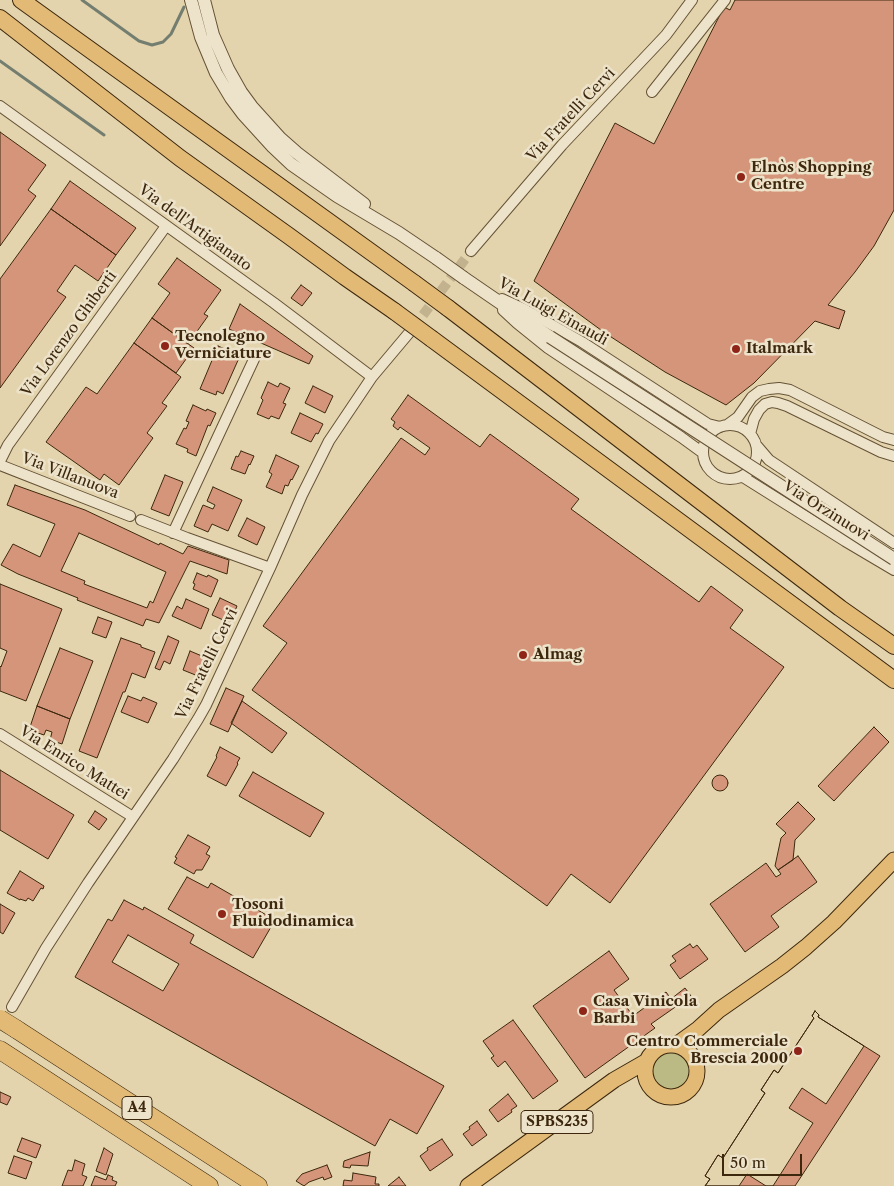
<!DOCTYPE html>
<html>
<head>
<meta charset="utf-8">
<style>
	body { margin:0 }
	#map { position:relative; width:894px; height:1186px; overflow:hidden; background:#e3d4ad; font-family:"Libre Caslon Text",serif }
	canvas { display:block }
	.scale { position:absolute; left:722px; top:1154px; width:80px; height:22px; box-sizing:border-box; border:2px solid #3d280e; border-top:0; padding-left:6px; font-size:15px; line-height:18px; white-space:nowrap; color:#3d280e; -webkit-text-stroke:4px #ede3ca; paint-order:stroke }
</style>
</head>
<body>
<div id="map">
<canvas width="894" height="1186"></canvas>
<div class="scale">50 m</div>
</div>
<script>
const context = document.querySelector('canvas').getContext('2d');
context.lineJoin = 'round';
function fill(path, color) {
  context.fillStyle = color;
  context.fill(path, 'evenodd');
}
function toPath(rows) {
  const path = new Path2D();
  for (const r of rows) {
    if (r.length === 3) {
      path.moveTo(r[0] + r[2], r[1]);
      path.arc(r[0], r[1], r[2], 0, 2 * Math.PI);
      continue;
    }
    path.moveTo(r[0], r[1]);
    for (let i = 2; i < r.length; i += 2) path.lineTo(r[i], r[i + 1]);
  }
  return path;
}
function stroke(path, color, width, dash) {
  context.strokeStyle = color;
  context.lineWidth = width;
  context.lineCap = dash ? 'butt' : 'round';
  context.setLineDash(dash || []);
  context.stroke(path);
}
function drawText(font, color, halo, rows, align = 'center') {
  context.font = font + ' "Libre Caslon Text",serif';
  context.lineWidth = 5;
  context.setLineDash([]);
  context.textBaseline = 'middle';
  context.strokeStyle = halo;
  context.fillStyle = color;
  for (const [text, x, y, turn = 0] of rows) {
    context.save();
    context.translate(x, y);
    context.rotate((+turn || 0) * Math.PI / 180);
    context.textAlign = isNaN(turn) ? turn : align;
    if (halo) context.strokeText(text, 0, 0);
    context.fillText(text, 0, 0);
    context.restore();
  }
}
fill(toPath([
	[672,1071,20]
]), '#bcba84');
stroke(toPath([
	[82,0,139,41,152,45,163,42,171,34,184,7],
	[0,61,104,135]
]), '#737e70', 3);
const building = toPath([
	[735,0,894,0,894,210,874,246,855,272,828,305,845,311,839,329,815,321,754,383,726,405,665,372,605,333,534,281,615,123,654,144,724,7,730,10,735,0],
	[0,132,46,165,28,190,36,196,0,246,0,132],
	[70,181,136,228,116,255,51,209,70,181],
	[51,209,116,255,98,281,75,265,57,291,66,297,0,388,0,279,51,209],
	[177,258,221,290,204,314,208,316,188,344,152,318,170,293,158,284,177,258],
	[301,285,312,293,302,306,291,298,301,285],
	[240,304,313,356,309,364,229,329,240,304],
	[152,318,194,348,176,373,134,343,152,318],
	[134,343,181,377,162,403,167,406,147,433,153,438,119,485,104,474,100,480,46,442,86,387,97,394,134,343],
	[218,346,234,353,233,356,239,358,223,394,217,391,216,395,200,389,218,346],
	[268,382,278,387,280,383,290,388,283,403,286,404,279,419,271,416,269,419,257,414,263,400,261,398,268,382],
	[313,386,333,396,325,413,305,403,313,386],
	[408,395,480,447,490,434,579,499,571,509,699,602,711,586,743,610,730,628,784,667,610,903,571,874,547,906,252,690,287,643,263,626,401,438,425,455,430,448,400,427,398,430,393,426,395,422,391,419,408,395],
	[193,405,206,411,207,409,216,413,210,426,208,425,196,456,187,452,188,449,176,444,184,428,186,429,189,422,186,421,193,405],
	[300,413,323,424,318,434,316,433,311,442,291,433,300,413],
	[241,451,254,456,250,465,249,464,245,474,231,469,236,456,238,457,241,451],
	[276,455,299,466,292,480,291,479,288,486,285,485,282,494,266,487,272,474,269,472,276,455],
	[165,475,183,482,169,516,151,509,165,475],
	[15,485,85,510,159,545,160,543,183,554,188,546,229,560,227,574,190,561,159,623,146,619,143,626,77,600,78,598,18,574,1,565,13,544,40,557,55,524,7,505,15,485],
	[79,533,166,572,153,603,150,601,147,608,84,584,85,581,61,571,79,533],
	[213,487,242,500,228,531,212,524,208,532,194,526,203,505,213,509,215,505,207,501,213,487],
	[247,518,265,527,257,545,238,536,247,518],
	[197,573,207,577,208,575,218,580,211,597,193,589,195,584,193,583,197,573],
	[0,584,62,609,26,701,0,691,0,666,1,667,7,651,0,648,0,584],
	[220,598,237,606,230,623,212,615,220,598],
	[186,599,209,609,201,629,172,616,177,606,182,609,186,599],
	[98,617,112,622,106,638,92,633,98,617],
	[168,636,179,641,170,664,164,661,160,670,155,668,168,636],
	[121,638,141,645,141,647,155,652,145,678,132,673,125,692,123,692,97,758,79,751,121,638],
	[60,648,93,661,70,719,37,706,60,648],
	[190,651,209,659,205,668,207,669,203,678,183,670,190,651],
	[226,688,244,696,228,732,210,724,226,688],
	[128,696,141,701,143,697,157,703,148,723,121,712,128,696],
	[242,701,287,733,272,753,231,723,242,701],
	[37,706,70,719,62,744,50,740,52,732,46,730,44,735,29,730,37,706],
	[874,727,889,742,834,801,818,786,874,727],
	[220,747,240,758,237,763,238,764,226,786,207,776,217,757,216,756,220,747],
	[0,770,74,815,48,859,0,830,0,770],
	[253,772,324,813,310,837,239,796,253,772],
	[720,783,8],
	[798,802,815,819,795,840,793,860,778,870,775,866,781,838,786,833,776,824,798,802],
	[95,811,107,819,99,830,88,822,95,811],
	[188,835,210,847,206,854,210,856,202,870,196,870,194,874,174,863,177,858,175,857,188,835],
	[798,856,817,882,771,916,779,927,745,952,710,904,766,863,776,877,781,874,778,870,798,856],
	[20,871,44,886,43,889,41,888,33,901,28,898,26,901,20,899,20,900,7,893,20,871],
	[187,877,208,888,211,883,275,920,253,958,168,909,187,877],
	[124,900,143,910,144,907,194,935,190,943,444,1086,417,1134,390,1119,375,1146,75,977,108,919,112,921,124,900],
	[128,935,179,964,163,991,112,962,128,935],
	[0,904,15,913,3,934,0,932,0,904],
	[690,944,693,948,697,945,708,959,680,979,670,965,676,961,672,956,690,944],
	[609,951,629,979,614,990,633,1016,666,992,671,999,685,988,691,996,651,1024,655,1028,585,1078,533,1006,609,951],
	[815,1011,819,1015,818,1017,864,1046,826,1104,802,1088,789,1108,813,1123,773,1186,766,1186,747,1174,739,1186,705,1186,710,1179,705,1176,718,1155,723,1158,765,1093,761,1090,774,1070,778,1073,814,1018,812,1016,815,1011],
	[815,1011,819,1015,818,1017,880,1056,795,1186,705,1186,710,1179,705,1176,718,1155,723,1158,765,1093,761,1090,774,1070,778,1073,814,1018,812,1016,815,1011],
	[513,1020,558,1081,533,1099,505,1061,498,1067,491,1058,494,1056,483,1041,513,1020],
	[0,1092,11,1097,7,1105,0,1102,0,1092],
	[508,1094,517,1106,511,1110,512,1112,498,1122,489,1110,508,1094],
	[477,1121,487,1135,472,1146,463,1134,470,1129,469,1127,477,1121],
	[22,1138,41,1145,36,1158,17,1151,22,1138],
	[442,1139,453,1155,430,1171,420,1156,428,1150,427,1148,442,1139],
	[104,1148,113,1154,106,1175,96,1171,104,1148],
	[370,1152,368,1166,351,1165,350,1168,343,1167,344,1161,370,1152],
	[14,1156,32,1162,26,1179,8,1173,14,1156],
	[75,1160,85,1164,82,1175,87,1177,83,1186,62,1186,68,1170,72,1171,75,1160],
	[327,1165,332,1177,324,1180,323,1177,309,1182,304,1186,296,1181,302,1174,327,1165],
	[353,1173,376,1177,375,1184,379,1184,379,1186,343,1186,344,1180,352,1181,353,1173],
	[108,1175,113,1177,112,1180,117,1182,115,1186,91,1186,95,1176,106,1180,108,1175],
	[399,1177,406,1186,388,1186,399,1177]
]);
fill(building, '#d5957a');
stroke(building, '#3d280e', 1);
stroke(toPath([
	[414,327,471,251]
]), '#c2b28d', 10, [10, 5]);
const minor = toPath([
	[652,92,725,0],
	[0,106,274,303,372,377],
	[471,251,562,145,666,35,692,0],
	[502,299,524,309,582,342,708,424,720,427],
	[503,310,517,323,548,348,681,437,703,453],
	[730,452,27],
	[727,425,738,417,752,397,760,391,769,389,779,388,790,390,802,396,871,431,883,437,894,440],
	[750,434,754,419,759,410,765,404,772,402,778,403,787,406,881,452,894,456],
	[757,446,769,460,894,543],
	[0,461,8,445,166,226],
	[0,465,130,516],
	[743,477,845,541,894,570],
	[141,520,187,538,270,568],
	[173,533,255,357],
	[0,734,133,817],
	[12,1007,46,948,88,883,173,759,198,719,206,705,270,568,302,495,329,441,372,377,414,327]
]);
const tertiary = toPath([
	[191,0,201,37,216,73,231,98,243,114,273,147,291,164,337,196,399,233,436,258],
	[204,0,213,35,228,69,241,92,252,107,280,138,297,153,364,204],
	[464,278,550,337]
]);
const primary = toPath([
	[671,1071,26],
	[676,1045,698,1029,719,1010,782,966,806,947,834,922,894,860],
	[468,1186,614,1080,647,1061]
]);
const trunk = toPath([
	[21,0,414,283],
	[0,18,180,158,289,236,345,277,394,311],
	[448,308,840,608,894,646],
	[432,339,894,680]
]);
const motorway = toPath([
	[16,1029,258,1186],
	[0,1050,209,1186]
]);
stroke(minor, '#665336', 12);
stroke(tertiary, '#665336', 14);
stroke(primary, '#3d280e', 17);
stroke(trunk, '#3d280e', 18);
stroke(motorway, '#3d280e', 19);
stroke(minor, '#ede3ca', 10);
stroke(tertiary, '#ede3ca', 12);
stroke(primary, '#e2ba76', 15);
stroke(trunk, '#e2ba76', 16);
stroke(motorway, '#e2ba76', 18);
const tertiaryBridge = toPath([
	[436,258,464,278],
	[550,337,894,559]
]);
const trunkBridge = toPath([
	[414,283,448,308],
	[394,311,432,339]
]);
const motorwayBridge = toPath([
	[0,1019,16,1029]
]);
stroke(tertiaryBridge, '#665336', 14, []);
stroke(trunkBridge, '#3d280e', 18, []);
stroke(motorwayBridge, '#3d280e', 19, []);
stroke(tertiaryBridge, '#ede3ca', 12);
stroke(trunkBridge, '#e2ba76', 16);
stroke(motorwayBridge, '#e2ba76', 18);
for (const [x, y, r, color] of [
	[741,177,5,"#8f2418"],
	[165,346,5,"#8f2418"],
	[736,349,5,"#8f2418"],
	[523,655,5,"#8f2418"],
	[222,914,5,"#8f2418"],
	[583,1011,5,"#8f2418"],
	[798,1051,5,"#8f2418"]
]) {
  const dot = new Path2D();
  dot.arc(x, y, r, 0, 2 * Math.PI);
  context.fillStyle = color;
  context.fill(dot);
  stroke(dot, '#ede3ca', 2);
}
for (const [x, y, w] of [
	[137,1108,30],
	[557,1122,72]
]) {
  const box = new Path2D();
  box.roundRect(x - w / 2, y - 11.5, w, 23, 4);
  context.fillStyle = '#ede3ca';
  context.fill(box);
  stroke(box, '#3d280e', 1);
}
drawText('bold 14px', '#3d280e', null, [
	["A4",137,1108],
	["SPBS235",557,1122]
]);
drawText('15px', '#3d280e', '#ede3ca', [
	["Via Fratelli Cervi",571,115,-47],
	["Via dell'Artigianato",195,228,36],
	["Via Luigi Einaudi",553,312,29],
	["Via Lorenzo Ghiberti",69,334,-54],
	["Via Villanuova",70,476,21],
	["Via Orzinuovi",826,511,32],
	["Via Fratelli Cervi",207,664,-64],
	["Via Enrico Mattei",74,763,32]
]);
drawText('bold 15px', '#3d280e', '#ede3ca', [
	["Elnòs Shopping",751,168],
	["Centre",751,185],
	["Tecnolegno",175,337],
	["Verniciature",175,354],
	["Italmark",746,349],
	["Almag",533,655],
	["Tosoni",232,905],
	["Fluidodinamica",232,922],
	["Casa Vinicola",593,1002],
	["Barbi",593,1019],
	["Centro Commerciale",788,1042,"right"],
	["Brescia 2000",788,1059,"right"]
], 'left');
</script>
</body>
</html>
